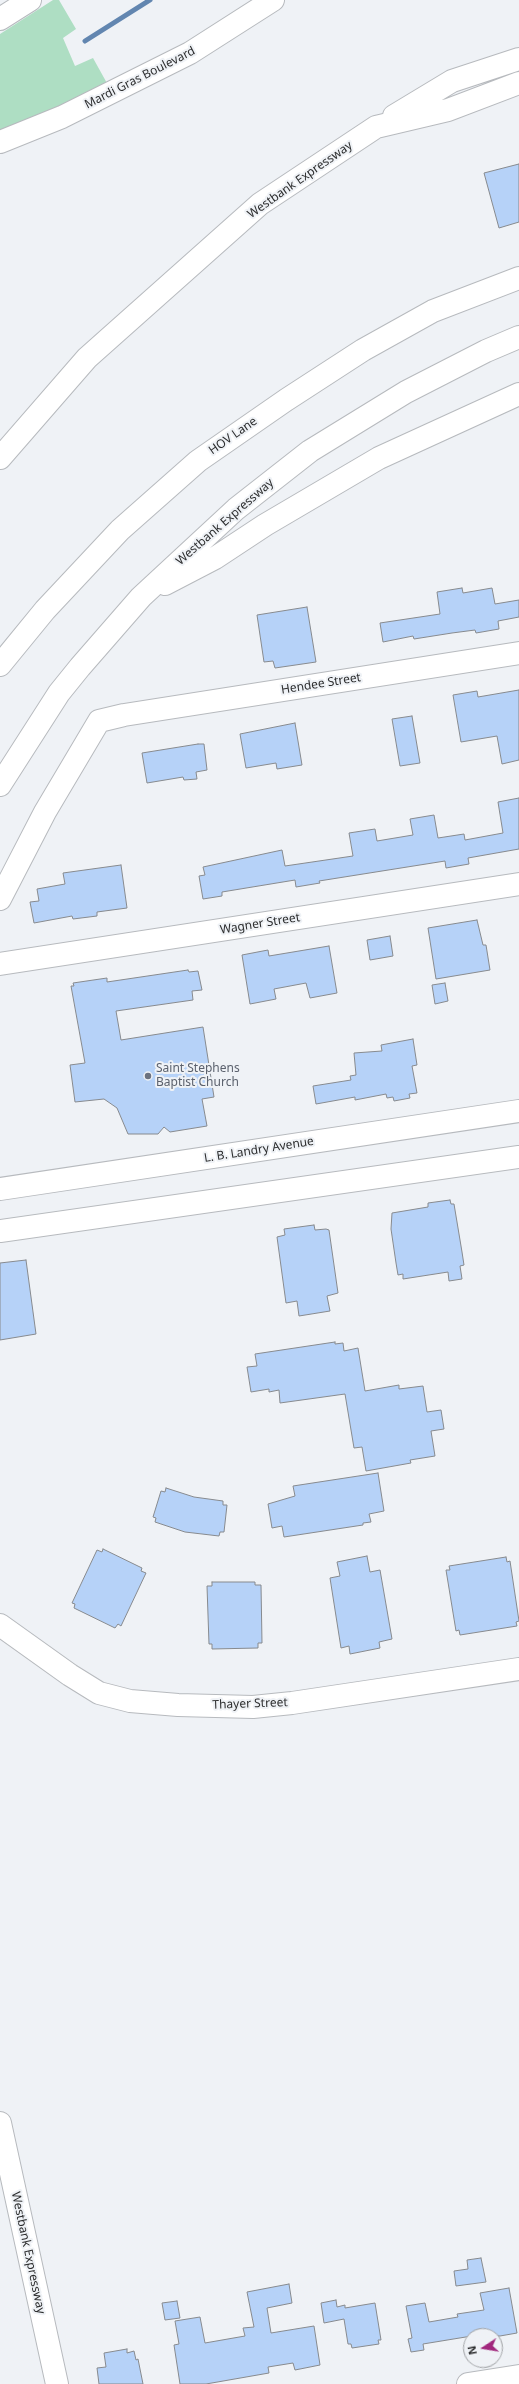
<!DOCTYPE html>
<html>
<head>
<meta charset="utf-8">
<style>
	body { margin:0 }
	#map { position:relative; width:519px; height:2384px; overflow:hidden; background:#eff2f6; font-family:"Noto Sans",sans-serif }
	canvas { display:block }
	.north { position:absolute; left:463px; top:2328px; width:40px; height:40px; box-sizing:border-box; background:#eff2f6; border:1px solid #a1a3a6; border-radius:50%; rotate:258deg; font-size:11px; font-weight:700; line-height:16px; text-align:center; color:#2c2d2e }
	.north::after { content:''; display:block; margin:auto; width:14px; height:18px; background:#a1277d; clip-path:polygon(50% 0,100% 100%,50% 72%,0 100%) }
</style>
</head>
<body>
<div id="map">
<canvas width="519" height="2384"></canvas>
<div class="north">N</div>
</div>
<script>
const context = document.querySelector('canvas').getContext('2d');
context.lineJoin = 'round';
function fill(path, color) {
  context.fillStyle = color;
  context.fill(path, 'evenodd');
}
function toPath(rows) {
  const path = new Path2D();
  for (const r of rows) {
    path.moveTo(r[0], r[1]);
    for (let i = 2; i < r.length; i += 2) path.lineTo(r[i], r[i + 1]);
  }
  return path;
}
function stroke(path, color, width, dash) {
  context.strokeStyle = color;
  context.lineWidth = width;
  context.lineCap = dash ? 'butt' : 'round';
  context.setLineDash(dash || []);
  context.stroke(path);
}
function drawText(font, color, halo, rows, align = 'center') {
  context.font = font + ' "Noto Sans",sans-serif';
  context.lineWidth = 4;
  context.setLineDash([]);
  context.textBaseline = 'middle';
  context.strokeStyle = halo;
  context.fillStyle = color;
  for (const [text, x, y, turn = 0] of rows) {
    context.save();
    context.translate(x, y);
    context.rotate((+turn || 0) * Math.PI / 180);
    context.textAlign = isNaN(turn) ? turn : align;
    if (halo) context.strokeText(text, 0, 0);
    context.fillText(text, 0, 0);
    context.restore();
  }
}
fill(toPath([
	[53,0,59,0,76,29,63,38,75,66,93,58,108,85,0,131,0,34]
]), '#aedec3');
stroke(toPath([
	[85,41,150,0]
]), '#6286b0', 5);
const building = toPath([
	[519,164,519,222,499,228,484,173,519,164],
	[462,588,463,593,492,588,495,604,519,600,519,617,498,621,499,629,476,633,475,630,452,633,414,639,413,636,383,642,380,623,440,614,437,592,462,588],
	[307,607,316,662,275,668,273,661,264,662,257,615,307,607],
	[519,690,519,760,502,764,497,736,461,742,453,695,477,691,478,697,519,690],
	[412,716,420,763,400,766,392,719,412,716],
	[295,723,302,765,277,769,276,763,246,768,240,734,295,723],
	[198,744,204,744,207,770,196,772,197,779,184,780,183,777,147,783,142,753,198,744],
	[519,798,519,849,468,858,469,864,446,868,445,861,319,881,320,883,296,887,295,880,222,892,222,896,203,899,199,876,205,875,203,867,282,850,285,866,353,856,349,833,375,829,377,841,413,835,410,819,434,815,438,838,464,834,465,840,503,833,498,802,519,798],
	[121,865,127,908,97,912,97,916,73,919,72,916,34,923,30,902,39,901,37,889,65,884,63,873,121,865],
	[477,920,483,945,486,945,490,970,436,979,428,928,477,920],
	[390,936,393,956,370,960,367,940,390,936],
	[329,946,337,993,310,998,306,983,274,989,276,999,250,1004,242,955,268,950,269,956,329,946],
	[188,970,189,972,198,971,202,990,192,991,193,1000,116,1011,121,1040,203,1027,214,1097,202,1099,207,1126,170,1132,164,1127,158,1134,128,1134,117,1108,104,1099,75,1102,70,1065,85,1063,71,986,74,986,73,983,107,978,107,982,188,970],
	[445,983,448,1001,435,1004,432,985,445,983],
	[413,1039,417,1065,412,1066,417,1093,409,1094,410,1098,394,1101,393,1097,387,1098,386,1094,355,1100,355,1097,316,1104,313,1086,351,1080,350,1076,356,1075,354,1053,382,1051,381,1045,413,1039],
	[450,1200,451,1204,454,1204,462,1252,464,1265,460,1266,462,1279,449,1281,448,1272,403,1279,403,1274,398,1275,396,1263,391,1229,392,1213,428,1207,428,1203,450,1200],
	[314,1225,315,1230,326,1229,329,1230,338,1293,327,1296,330,1311,299,1316,297,1301,286,1303,277,1237,285,1235,284,1229,314,1225],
	[26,1260,36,1334,0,1340,0,1263,26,1260],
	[335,1342,335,1344,343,1343,344,1351,358,1348,365,1391,399,1385,399,1389,423,1386,427,1412,441,1410,444,1429,431,1431,435,1456,410,1460,411,1463,366,1471,362,1447,354,1448,345,1394,280,1403,279,1390,269,1392,269,1389,251,1392,247,1367,257,1366,255,1354,335,1342],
	[378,1473,384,1511,369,1514,371,1522,363,1523,363,1525,284,1537,282,1526,272,1528,268,1504,295,1496,293,1486,378,1473],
	[166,1488,194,1497,223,1501,223,1505,227,1505,224,1532,220,1532,219,1536,185,1532,155,1522,156,1518,153,1517,161,1491,165,1492,166,1488],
	[103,1549,142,1568,141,1571,146,1573,121,1626,118,1624,115,1628,74,1608,75,1604,72,1603,97,1550,102,1552,103,1549],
	[367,1556,370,1572,380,1570,392,1639,379,1642,380,1648,350,1654,349,1646,341,1648,330,1578,340,1576,337,1562,367,1556],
	[506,1557,507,1562,510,1561,519,1621,516,1622,517,1626,460,1635,459,1630,456,1631,446,1570,450,1570,449,1566,506,1557],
	[212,1582,255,1582,255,1585,261,1585,262,1643,258,1643,258,1648,212,1649,212,1644,209,1644,207,1586,212,1586,212,1582],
	[481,2258,486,2282,456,2286,454,2271,468,2269,467,2260,481,2258],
	[289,2284,292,2303,267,2308,271,2333,314,2326,320,2365,295,2370,293,2363,268,2367,269,2373,206,2384,180,2384,174,2345,179,2344,175,2321,200,2317,205,2343,245,2336,243,2328,254,2327,247,2292,289,2284],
	[509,2288,517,2333,500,2336,484,2336,484,2334,423,2344,424,2350,411,2352,408,2339,412,2338,406,2306,425,2303,429,2322,458,2317,457,2314,484,2310,480,2293,509,2288],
	[336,2300,337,2307,345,2305,345,2308,375,2303,381,2340,378,2340,379,2344,352,2348,351,2344,348,2344,344,2319,324,2323,321,2303,336,2300],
	[177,2301,180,2318,165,2320,162,2303,177,2301],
	[127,2349,127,2353,134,2351,136,2360,138,2359,143,2384,99,2384,97,2368,106,2367,104,2353,127,2349]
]);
fill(building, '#b6d2f8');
stroke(building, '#878a8e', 1);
const minor = toPath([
	[0,19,30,0],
	[0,142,62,117,190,53,273,0],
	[0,899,45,812,99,721,124,715,519,653],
	[0,964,519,884],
	[0,1189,519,1111],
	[0,1231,519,1157],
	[0,1625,70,1675,99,1693,130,1701,178,1705,253,1707,292,1703,519,1669],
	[468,2384,519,2376]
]);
const highway = toPath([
	[394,116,452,81,519,59],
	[0,458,87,358,260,204,376,127,448,110,519,83],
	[165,584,215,558,265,525,379,458,519,394],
	[0,665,45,610,120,530,198,461,286,400,363,350,433,311,519,278],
	[0,785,59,693,80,667,141,597,236,509,310,451,406,392,486,351,519,337],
	[0,2123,57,2384]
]);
stroke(minor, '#b7babe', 24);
stroke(highway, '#b7babe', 24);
stroke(minor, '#fff', 22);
stroke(highway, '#fff', 22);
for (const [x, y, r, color] of [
	[148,1076,4,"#6b7280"]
]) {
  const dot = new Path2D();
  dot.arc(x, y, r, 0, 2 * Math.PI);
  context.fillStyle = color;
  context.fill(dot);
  stroke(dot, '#eff2f6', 1.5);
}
drawText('12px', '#2c2d2e', '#eff2f6', [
	["Mardi Gras Boulevard",140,78,-27],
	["Westbank Expressway",300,180,-35],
	["HOV Lane",233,436,-35],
	["Westbank Expressway",225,522,-41],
	["Hendee Street",321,684,-9],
	["Wagner Street",260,924,-9],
	["L. B. Landry Avenue",259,1150,-9],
	["Thayer Street",250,1704,-2],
	["Westbank Expressway",28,2253,78]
]);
drawText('12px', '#5b616d', '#eff2f6', [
	["Saint Stephens",156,1069],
	["Baptist Church",156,1083]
], 'left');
</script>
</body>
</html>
